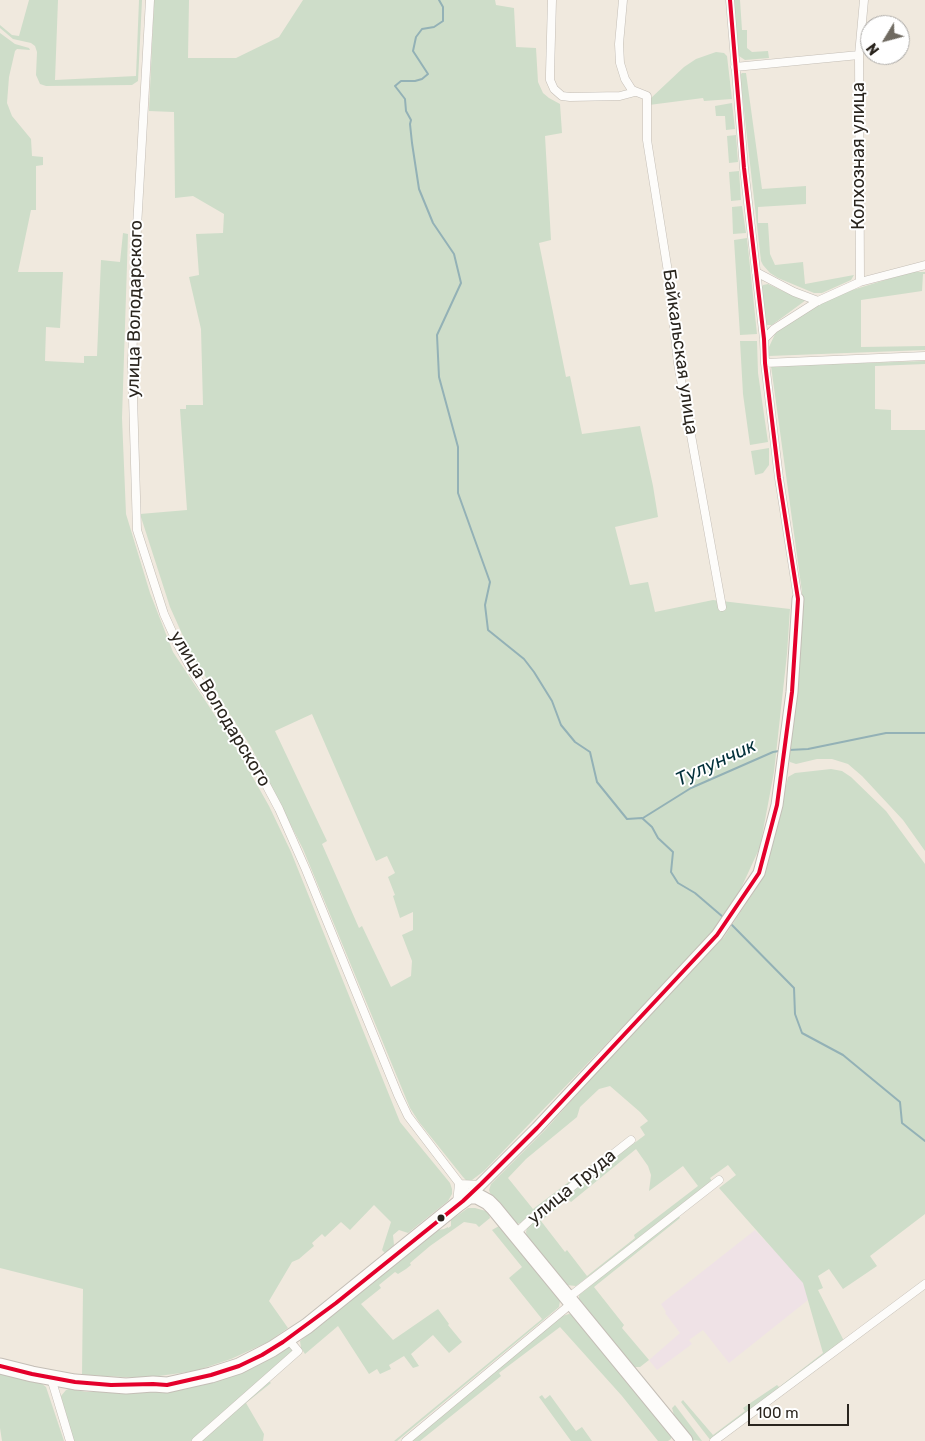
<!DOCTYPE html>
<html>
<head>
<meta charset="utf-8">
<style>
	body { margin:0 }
	#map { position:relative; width:925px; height:1441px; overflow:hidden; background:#f0e9de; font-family:Rubik,sans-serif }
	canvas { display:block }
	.north { position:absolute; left:860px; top:15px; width:50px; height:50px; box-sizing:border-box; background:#fff; border:1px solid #aaa8a5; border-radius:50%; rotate:233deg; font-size:14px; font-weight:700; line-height:20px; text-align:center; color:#2a251e }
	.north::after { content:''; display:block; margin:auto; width:18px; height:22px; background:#6f6a61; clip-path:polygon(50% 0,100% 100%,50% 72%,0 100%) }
	.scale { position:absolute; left:748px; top:1404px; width:101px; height:22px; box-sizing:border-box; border:2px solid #2a251e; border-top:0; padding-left:6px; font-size:15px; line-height:18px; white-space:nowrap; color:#2a251e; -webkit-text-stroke:4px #fff; paint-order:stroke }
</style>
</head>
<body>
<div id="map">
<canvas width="925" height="1441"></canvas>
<div class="north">N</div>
<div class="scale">100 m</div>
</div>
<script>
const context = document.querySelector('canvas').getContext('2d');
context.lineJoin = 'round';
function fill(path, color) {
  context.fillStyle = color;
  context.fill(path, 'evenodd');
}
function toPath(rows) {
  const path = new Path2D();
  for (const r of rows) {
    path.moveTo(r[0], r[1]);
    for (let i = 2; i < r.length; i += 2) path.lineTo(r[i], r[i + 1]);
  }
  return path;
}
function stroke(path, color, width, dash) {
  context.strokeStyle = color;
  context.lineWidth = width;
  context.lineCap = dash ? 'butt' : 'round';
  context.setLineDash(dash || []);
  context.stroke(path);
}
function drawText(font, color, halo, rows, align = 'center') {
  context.font = font + ' Rubik,sans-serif';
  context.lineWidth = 4;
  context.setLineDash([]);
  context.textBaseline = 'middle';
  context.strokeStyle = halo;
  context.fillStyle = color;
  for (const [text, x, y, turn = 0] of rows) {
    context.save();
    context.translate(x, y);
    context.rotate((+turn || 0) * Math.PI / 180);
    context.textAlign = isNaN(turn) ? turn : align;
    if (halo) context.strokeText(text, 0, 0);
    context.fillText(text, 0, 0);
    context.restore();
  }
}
fill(toPath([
	[755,1230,799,1276,804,1283,808,1300,729,1363,703,1330,689,1340,692,1344,657,1370,649,1360,680,1333,665,1313,666,1312,661,1304]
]), '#efe2e6');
fill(toPath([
	[29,0,58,0,55,80,136,76,139,0,142,0,138,81,132,85,46,86,40,84,36,75,37,52,35,46,31,43,13,39,0,28,0,25,12,35,19,36],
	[154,0,189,0,188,58,236,58,279,37,303,0,495,0,496,5,514,8,516,47,536,48,538,82,543,93,549,98,560,104,562,133,545,136,551,240,539,243,566,377,570,376,582,434,640,426,653,486,658,517,615,527,630,585,648,582,655,612,713,600,790,609,787,654,774,772,760,847,737,897,714,932,484,1171,472,1180,466,1180,463,1177,419,1122,410,1108,303,849,251,747,196,662,183,636,170,607,140,514,187,510,180,409,186,409,186,405,203,405,201,329,189,277,199,275,196,234,223,233,224,214,193,196,175,198,174,112,149,111],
	[312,714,376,861,387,856,395,873,388,877,395,895,393,896,400,918,413,912,413,930,402,935,412,961,411,976,391,987,362,926,359,928,322,844,327,841,275,731],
	[734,0,740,0,742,30,747,30,747,48,752,52,768,51,769,58,745,60,739,56,738,53],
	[0,33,15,44,29,48,30,50,17,49,15,51,9,77,7,103,12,116,31,139,32,156,43,157,43,165,36,166,36,210,31,210,18,272,63,272,60,328,46,327,45,361,84,363,84,356,97,356,101,260,120,262,123,233,128,234,122,418,126,514,150,593,173,652,234,744,269,806,291,852,400,1122,450,1183,452,1189,452,1194,448,1201,408,1233,399,1230,393,1235,394,1245,385,1253,382,1250,391,1222,374,1205,350,1230,341,1222,325,1237,322,1234,312,1243,314,1246,299,1259,292,1262,269,1301,288,1328,268,1342,231,1359,198,1370,181,1373,144,1378,82,1375,83,1289,0,1268],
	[716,52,724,53,727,56,732,99,704,101,703,98,649,105,651,98,684,67,696,59],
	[742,73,746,73,762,189,806,186,806,204,758,207,758,223,768,223,770,254,775,265,803,262,805,284,854,275,851,280,822,293,814,293,778,278,770,273,763,265,761,261,740,75],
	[732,103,735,129,726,130,725,116,716,116,715,106],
	[736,135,738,162,729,163,727,136],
	[739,171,741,200,731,201,729,172],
	[742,206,746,233,733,234,732,207],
	[747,238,757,334,740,335,734,240],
	[911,272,925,272,925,274,923,274,922,291,861,300,861,347,925,346,925,350,769,356,769,347,775,334,780,329,811,307,846,292],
	[768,284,787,293,806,300,772,325,767,325,765,323,762,287,763,285],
	[740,341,757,341,758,373,768,442,750,445,743,394],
	[925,361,925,364,875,366,875,409,891,410,891,430,925,430,925,851,903,820,862,776,848,764,832,759,817,759,796,764,790,762,788,757,800,652,802,592,771,366],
	[769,448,769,465,763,473,755,475,751,451],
	[831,769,842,771,851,777,886,811,925,864,925,1214,870,1256,877,1266,843,1289,829,1269,818,1276,823,1288,818,1290,844,1341,711,1441,681,1402,683,1400,713,1435,745,1411,743,1408,777,1385,779,1387,823,1353,803,1283,719,1188,736,1175,728,1165,710,1178,712,1181,576,1286,566,1285,527,1238,526,1232,527,1228,531,1223,632,1143,633,1144,645,1135,640,1127,648,1121,640,1112,610,1086,599,1089,580,1107,577,1117,526,1159,508,1178,533,1209,595,1162,596,1163,521,1223,517,1224,510,1220,490,1193,489,1190,491,1184,546,1129,653,1009,724,937,753,893,771,850,788,777,795,773],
	[636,1149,648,1166,651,1175,649,1191,683,1166,698,1186,634,1235,635,1238,587,1276,567,1250,565,1252,541,1221,568,1199,571,1202],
	[468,1208,475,1208,486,1211,489,1214,490,1218,479,1227,476,1224,464,1222,430,1246,410,1263,411,1265,406,1269,398,1274,395,1272,379,1285,381,1288,361,1304,393,1340,438,1309,449,1324,448,1325,462,1342,449,1353,433,1335,411,1354,419,1366,413,1368,404,1356,389,1365,391,1369,380,1374,377,1369,369,1374,338,1326,305,1354,301,1348,300,1341,438,1230,444,1229,448,1227,448,1228,451,1226,451,1220],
	[678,1215,680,1218,594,1287,624,1325,622,1328,649,1360,640,1367,633,1367,579,1302,579,1295],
	[499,1226,560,1301,559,1307,397,1441,394,1441,542,1319,509,1278,522,1267,492,1230],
	[569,1314,573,1315,671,1435,671,1439,668,1441,658,1441,622,1396,560,1327,499,1373,501,1376,420,1441,409,1441,535,1337,562,1316],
	[288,1347,294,1351,269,1381,271,1383,246,1403,264,1434,263,1441,74,1441,62,1401,61,1396,66,1390,69,1389,87,1392,159,1392,187,1389,253,1368,276,1356],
	[0,1371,41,1383,46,1387,64,1441,2,1441,0,1428],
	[542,1395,545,1399,550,1395,576,1431,582,1427,592,1441,571,1441,539,1397],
	[675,1405,702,1441,693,1440,674,1415,672,1408]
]), '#ceddc9');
stroke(toPath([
	[439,0,443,7,443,21,434,27,422,29,416,37,413,51,428,74,422,79,415,81,401,81,395,86,405,99,406,111,411,120,410,124,412,143,419,189,433,223,454,254,461,283,437,335,439,377,458,447,458,493,490,582,485,605,488,630,524,659,534,672,552,701,561,725,575,742,590,752,597,782,627,819,642,818,652,827,658,838,673,852,671,872,678,883,695,893,723,917],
	[789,750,808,749,886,733,925,733],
	[643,818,691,788,773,752,779,751],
	[730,923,794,988,795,1014,802,1033,843,1055,900,1102,902,1123,925,1141]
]), '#93b1b6', 2);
const street = toPath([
	[150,0,137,227,132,363,137,530,164,614,178,645,193,672,255,764,279,809,306,870,398,1095,408,1116,469,1196],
	[552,0,550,73,550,80,554,89,562,96,570,97,620,96,635,92],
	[623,0,619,44,620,63,625,79,632,90,647,96,647,140,668,272,678,363,722,607],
	[730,0,744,168,764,339,765,363,779,478,798,599],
	[735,67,859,55],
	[756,272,794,292,818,301],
	[860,282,859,55,864,0],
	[764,339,774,329,818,301,860,282,925,265],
	[765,363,925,356],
	[457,1203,459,1184,481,1185],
	[515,1234,531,1219,631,1140],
	[568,1298,719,1180],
	[51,1378,70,1441],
	[196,1441,298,1351,288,1339],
	[406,1441,572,1303],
	[714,1441,925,1284]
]);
const secondary = toPath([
	[469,1196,537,1128,717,935,759,873,777,805,792,692,798,599]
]);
const highway = toPath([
	[0,1366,32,1374,75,1382,126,1386,153,1384,167,1385,211,1375,239,1366,272,1349,307,1326,458,1204,469,1196,477,1196,488,1202,494,1208,685,1441]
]);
stroke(street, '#c4beb6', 9);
stroke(secondary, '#c4beb6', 13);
stroke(highway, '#c4beb6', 17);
stroke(street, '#fdfcfa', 8);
stroke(secondary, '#fdfcfa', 11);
stroke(highway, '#fdfcfa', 15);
stroke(toPath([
	[0,1366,32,1374,75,1382,111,1385,153,1384,167,1385,211,1375,239,1366,262,1355,283,1342,336,1303,463,1201,481,1184,537,1128,717,935,759,873,777,805,792,692,798,599,779,478,765,363,764,339,744,168,730,0]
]), '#e4002b', 4);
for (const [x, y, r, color] of [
	[441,1218,4.5,"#2a251e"]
]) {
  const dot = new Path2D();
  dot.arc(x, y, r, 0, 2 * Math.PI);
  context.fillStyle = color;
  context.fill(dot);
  stroke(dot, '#fff', 2);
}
drawText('18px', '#2a251e', '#fff', [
	["Колхозная улица",859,156,-90],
	["улица Володарского",135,309,-89],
	["Байкальская улица",680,352,82],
	["улица Володарского",220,709,59],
	["улица Труда",572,1187,-39]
]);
drawText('italic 19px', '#02303a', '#fff', [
	["Тулунчик",716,763,-25]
]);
</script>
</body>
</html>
